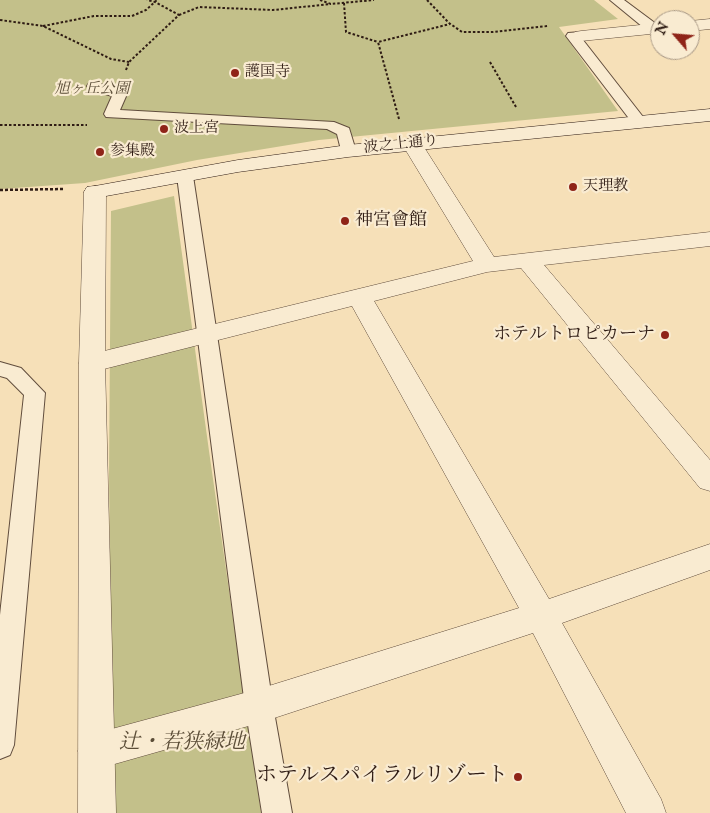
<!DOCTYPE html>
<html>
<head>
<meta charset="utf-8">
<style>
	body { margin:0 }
	#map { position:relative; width:710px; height:813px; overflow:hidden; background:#f6e0b8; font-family:"IM FELL English",serif }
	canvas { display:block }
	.north { position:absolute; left:650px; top:10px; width:50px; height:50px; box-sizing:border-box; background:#f9ebd1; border:1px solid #a89885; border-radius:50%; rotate:297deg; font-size:14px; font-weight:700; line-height:20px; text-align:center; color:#2f1c14 }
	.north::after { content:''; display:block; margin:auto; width:18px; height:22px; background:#8f2418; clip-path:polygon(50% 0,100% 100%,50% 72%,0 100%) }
</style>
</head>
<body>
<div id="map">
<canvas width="710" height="813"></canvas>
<div class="north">N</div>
</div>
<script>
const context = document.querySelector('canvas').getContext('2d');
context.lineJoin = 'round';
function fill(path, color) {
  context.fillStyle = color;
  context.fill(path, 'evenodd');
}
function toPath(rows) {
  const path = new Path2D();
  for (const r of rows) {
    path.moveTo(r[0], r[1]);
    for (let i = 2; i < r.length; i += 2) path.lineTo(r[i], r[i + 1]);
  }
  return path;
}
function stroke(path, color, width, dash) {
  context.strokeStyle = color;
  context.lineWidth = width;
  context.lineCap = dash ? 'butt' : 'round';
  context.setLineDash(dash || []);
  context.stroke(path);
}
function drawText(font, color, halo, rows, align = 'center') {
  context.font = font + ' "IM FELL English","Noto Serif JP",serif';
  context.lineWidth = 4.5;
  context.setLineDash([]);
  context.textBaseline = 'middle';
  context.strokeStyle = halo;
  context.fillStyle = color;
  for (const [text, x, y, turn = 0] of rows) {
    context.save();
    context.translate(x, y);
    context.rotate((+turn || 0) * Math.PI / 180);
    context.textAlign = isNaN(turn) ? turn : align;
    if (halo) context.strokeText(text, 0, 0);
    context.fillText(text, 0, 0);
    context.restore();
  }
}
fill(toPath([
	[0,0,594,0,618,19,559,27,618,111,319,140,197,160,85,183,0,189],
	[174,196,209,451,261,813,113,813,109,475,111,211]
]), '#c3c08a');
const service = toPath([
	[610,0,624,0,659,26,660,30,654,33,649,32,610,0],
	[581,32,588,36,583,40,647,122,644,125,634,125,566,36,568,33,581,32],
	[94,82,125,91,127,94,120,110,334,122,349,128,356,151,354,154,348,156,342,154,337,134,327,129,106,117,104,114,112,96,89,89,87,86,89,83,94,82],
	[185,171,191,173,193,176,273,706,292,813,262,813,245,706,177,176,179,173,185,171],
	[0,362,21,368,45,393,14,745,10,755,0,759,0,615,24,395,7,378,0,376,0,362]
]);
const minor = toPath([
	[710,19,710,29,690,31,690,21,710,19],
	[660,23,660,33,581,41,575,40,572,36,575,32,581,31,660,23],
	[412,138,419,140,422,144,494,257,710,232,710,246,544,265,710,460,710,491,700,488,521,268,487,272,374,301,549,599,710,544,710,570,562,623,661,799,666,813,626,813,533,633,259,723,97,769,84,764,78,751,84,738,97,733,259,689,519,608,352,306,92,372,83,369,79,363,83,357,92,354,473,261,402,144,405,140,412,138]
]);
const tertiary = toPath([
	[95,186,103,187,106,192,105,363,116,813,78,813,79,363,84,192,87,187,95,186]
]);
const secondary = toPath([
	[710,109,710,121,348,157,238,172,95,198,87,197,84,192,87,187,95,186,238,160,348,145,710,109]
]);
stroke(service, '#614d3d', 2);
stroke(minor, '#614d3d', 1);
stroke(tertiary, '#614d3d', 1);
stroke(secondary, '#2f1c14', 1);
stroke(toPath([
	[320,0,331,4,374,0],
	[427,0,449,23,462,32,493,32,548,26],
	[344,3,346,32,378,42],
	[179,15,199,7,273,10,331,4],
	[0,20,43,26,111,59,129,62],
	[43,26,94,16,132,16,146,10,157,0],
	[490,62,516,107],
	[126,70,129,62,179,15,155,2,147,0],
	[399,119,378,42,450,24],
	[0,125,87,125]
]), '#2f1c14', 2, [2.5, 2]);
stroke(toPath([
	[0,190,63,189]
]), '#2f1c14', 2.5, [3, 2]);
fill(service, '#f9ebd1');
fill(minor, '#f9ebd1');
fill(tertiary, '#f9ebd1');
fill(secondary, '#f9ebd1');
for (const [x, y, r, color] of [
	[235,73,5,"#8f2418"],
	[164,129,5,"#8f2418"],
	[100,152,5,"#8f2418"],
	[573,187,5,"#8f2418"],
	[345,221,5,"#8f2418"],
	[665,335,5,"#8f2418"],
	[518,777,5,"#8f2418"]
]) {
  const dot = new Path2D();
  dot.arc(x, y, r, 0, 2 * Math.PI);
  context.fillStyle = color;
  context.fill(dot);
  stroke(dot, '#f9ebd1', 2);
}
drawText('15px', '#2f1c14', '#f9ebd1', [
	["護国寺",245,73],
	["波上宮",174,129],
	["参集殿",110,152],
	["天理教",583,187]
], 'left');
drawText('italic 15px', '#5b4d37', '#f9ebd1', [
	["旭ヶ丘公園",92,90]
]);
drawText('15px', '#2f1c14', '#f9ebd1', [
	["波之上通り",401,145,-6]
]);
drawText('18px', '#2f1c14', '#f9ebd1', [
	["神宮會館",355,221],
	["ホテルトロピカーナ",655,335,"right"]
], 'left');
drawText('italic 21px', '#5b4d37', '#f9ebd1', [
	["辻・若狭緑地",182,744]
]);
drawText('21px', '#2f1c14', '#f9ebd1', [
	["ホテルスパイラルリゾート",508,777]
], 'right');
</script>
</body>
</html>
